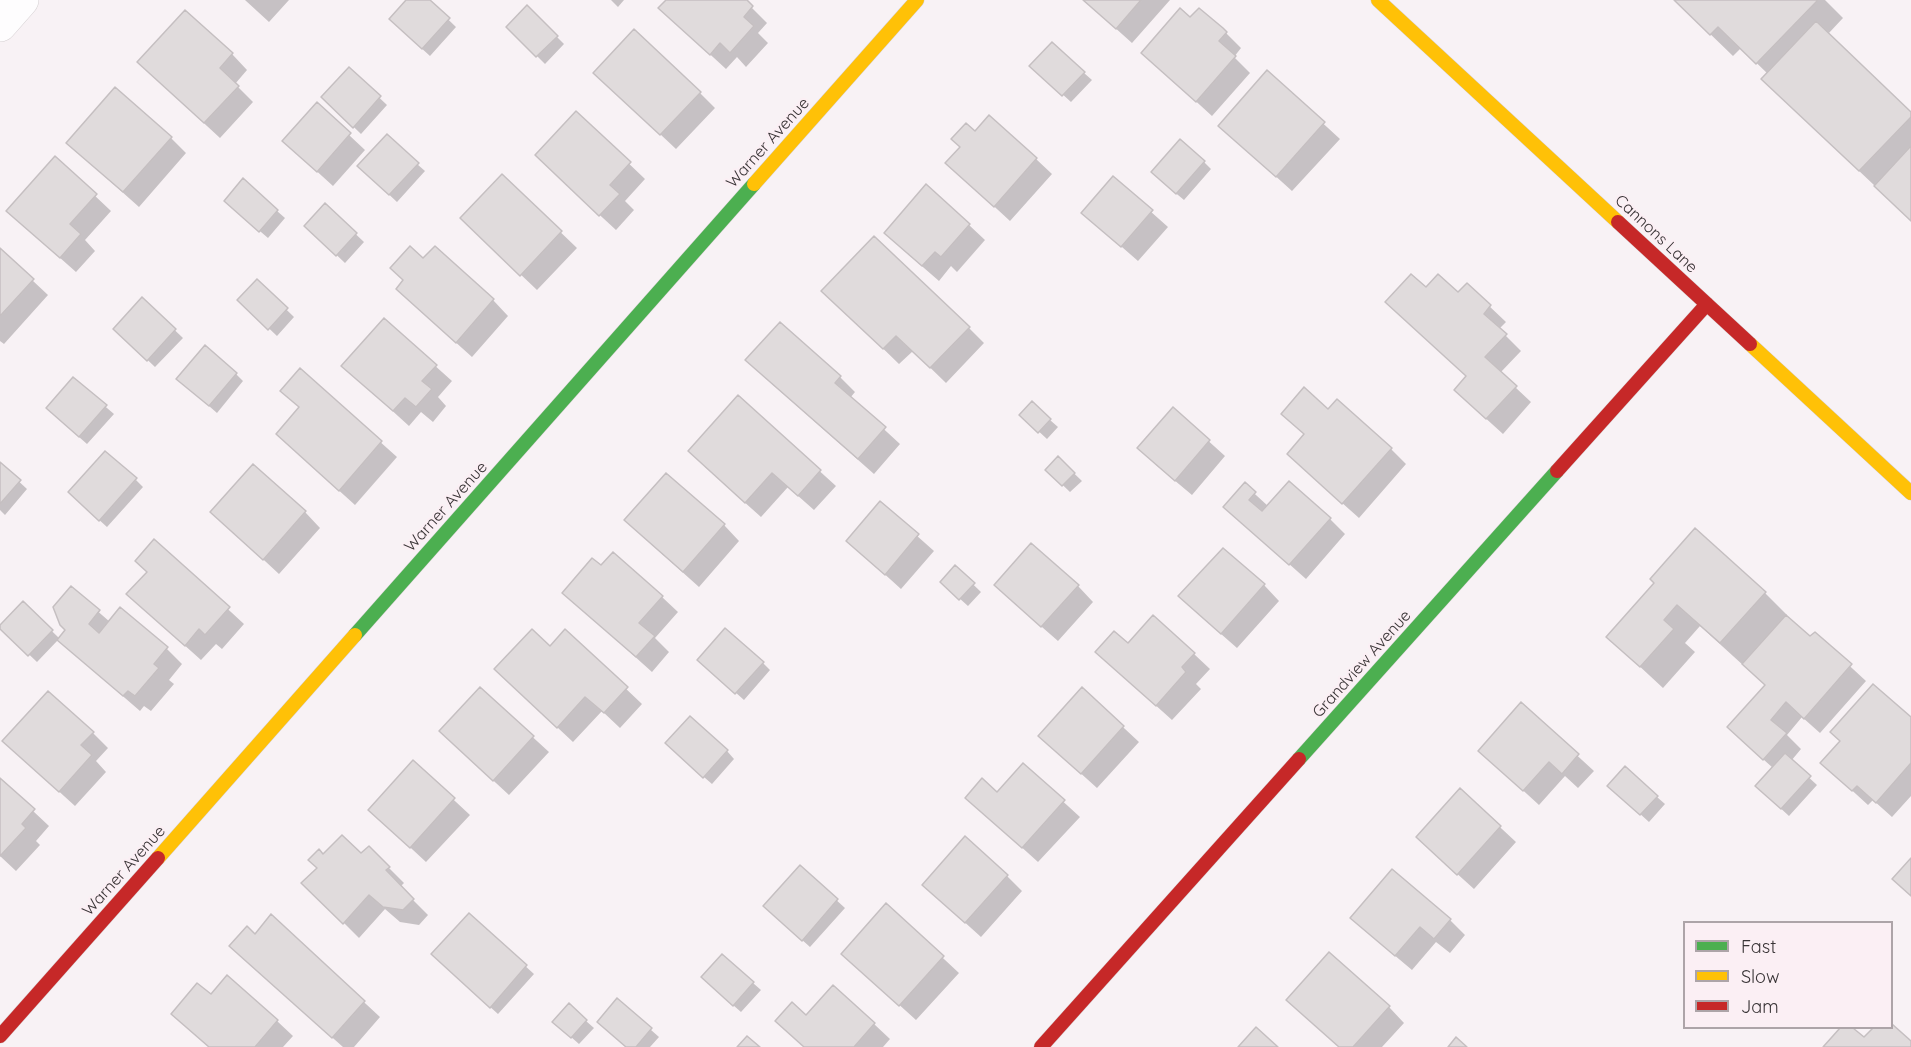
<!DOCTYPE html>
<html>
<head>
<meta charset="utf-8">
<style>
	body { margin:0 }
	#map { position:relative; width:1911px; height:1047px; overflow:hidden; background:#f8f2f5; font-family:Quicksand,sans-serif }
	canvas { display:block }
	.legend { position:absolute; left:1683px; top:921px; width:210px; height:108px; box-sizing:border-box; background:#fbeff4; border:2px solid #ada4a8; margin:0; padding:8px 10px; list-style:none; font-size:18px; color:#383335 }
	.legend li { display:flex; align-items:center; gap:12px; height:30px }
	.legend b { width:30px; border:2px solid #ada4a8 }
</style>
</head>
<body>
<div id="map">
<canvas width="1911" height="1047"></canvas>
<ul class="legend">
<li><b style="height:8px;background:#4caf50"></b>Fast</li>
<li><b style="height:8px;background:#ffc107"></b>Slow</li>
<li><b style="height:8px;background:#c62828"></b>Jam</li>
</ul>
</div>
<script>
const context = document.querySelector('canvas').getContext('2d');
context.lineJoin = 'round';
function fill(path, color) {
  context.fillStyle = color;
  context.fill(path, 'evenodd');
}
function toPath(rows) {
  const path = new Path2D();
  for (const r of rows) {
    path.moveTo(r[0], r[1]);
    for (let i = 2; i < r.length; i += 2) path.lineTo(r[i], r[i + 1]);
  }
  return path;
}
function stroke(path, color, width, dash) {
  context.strokeStyle = color;
  context.lineWidth = width;
  context.lineCap = dash ? 'butt' : 'round';
  context.setLineDash(dash || []);
  context.stroke(path);
}
function drawText(font, color, halo, rows, align = 'center') {
  context.font = font + ' Quicksand,sans-serif';
  context.lineWidth = 4.5;
  context.setLineDash([]);
  context.textBaseline = 'middle';
  context.strokeStyle = halo;
  context.fillStyle = color;
  for (const [text, x, y, turn = 0] of rows) {
    context.save();
    context.translate(x, y);
    context.rotate((+turn || 0) * Math.PI / 180);
    context.textAlign = isNaN(turn) ? turn : align;
    if (halo) context.strokeText(text, 0, 0);
    context.fillText(text, 0, 0);
    context.restore();
  }
}
fill(toPath([
	[245,0,289,0,269,22],
	[408,0,428,0,456,27,430,56,398,27],
	[611,0,624,0,618,7],
	[668,0,744,0,767,23,758,33,768,43,746,67,737,57,726,69,676,23],
	[1084,0,1170,0,1132,43],
	[1675,0,1825,0,1843,18,1828,34,1911,114,1911,220,1785,101,1768,74,1741,48,1733,56],
	[527,7,564,44,545,64,508,27],
	[1190,19,1226,33,1241,48,1234,57,1250,73,1212,116,1143,53],
	[232,54,247,70,235,84,253,102,220,138,155,78],
	[349,69,387,105,361,134,323,97],
	[1267,72,1340,139,1292,191,1220,126],
	[1039,73,1084,73,1092,80,1071,102],
	[611,88,700,93,715,108,676,149],
	[317,105,365,150,333,186,300,156],
	[576,113,645,179,625,201,634,210,616,230,552,171],
	[975,133,1036,159,1052,174,1010,221,947,163],
	[171,138,186,153,139,207,84,158],
	[55,158,111,211,85,240,95,251,76,272,24,226],
	[1204,162,1211,169,1184,200,1160,180],
	[417,164,425,171,397,202,367,174],
	[502,176,577,248,537,290,477,233],
	[1113,178,1168,227,1138,261,1083,213],
	[325,205,364,242,345,263,306,226],
	[233,208,277,211,285,218,268,238],
	[969,225,985,240,957,272,951,266,939,281,901,248],
	[0,250,48,295,4,344,0,341],
	[423,260,493,300,508,316,472,357,413,304],
	[257,281,294,317,277,336,239,300],
	[1467,285,1506,322,1499,329,1521,351,1500,373,1531,402,1503,434,1471,405,1467,377,1426,290,1458,294],
	[142,299,183,338,155,367,115,329],
	[839,306,969,328,984,343,946,383,913,351,899,364],
	[384,320,452,381,438,397,446,406,433,422,421,412,409,426,343,366],
	[300,370,397,457,355,505,293,449,300,408,282,390],
	[236,374,243,381,217,413,186,386],
	[763,376,840,377,855,392,850,398,900,444,874,474],
	[73,379,114,414,87,444,55,416],
	[738,397,836,486,814,510,788,487,761,517,705,467],
	[1173,409,1225,456,1192,495,1155,464],
	[1328,411,1391,449,1406,464,1359,518,1304,469,1305,435,1283,414],
	[1021,415,1050,420,1058,427,1047,439],
	[1058,458,1082,481,1070,492,1047,470],
	[0,464,27,489,5,515,0,510],
	[136,480,143,487,107,527,77,500],
	[1245,485,1268,506,1330,519,1345,534,1306,579,1225,507],
	[880,503,934,551,901,589,848,541],
	[212,512,305,512,320,528,279,574],
	[724,525,739,541,699,587,642,536],
	[154,541,244,624,222,649,216,644,201,660,144,609],
	[601,567,662,597,678,612,655,638,669,652,652,672,564,593],
	[955,567,981,592,968,606,949,589],
	[1656,583,1765,593,1787,615,1786,616,1810,638,1815,634,1866,681,1820,733,1802,717,1787,735,1801,749,1791,761,1817,785,1789,816,1765,794,1773,768,1745,743,1766,686,1700,626,1685,643,1695,652,1663,688,1608,637],
	[1264,585,1279,601,1237,648,1196,612],
	[1078,586,1093,602,1058,641,1011,600],
	[71,588,110,622,167,649,182,664,169,680,174,684,151,711,144,706,140,711,58,640,37,662,0,627,23,603,60,639,67,630],
	[565,631,642,704,620,728,602,711,573,742,512,685],
	[1128,645,1194,654,1210,669,1196,684,1201,689,1172,720,1113,667],
	[763,663,770,670,744,700,707,667],
	[480,689,549,752,509,795,457,747],
	[1082,689,1139,742,1097,788,1056,751],
	[1522,705,1594,771,1578,788,1565,776,1539,805,1480,751],
	[1911,719,1911,796,1892,817,1873,800,1868,805,1822,763],
	[93,733,108,748,96,761,106,772,75,806,20,756],
	[674,751,727,751,734,759,712,784],
	[413,762,470,815,426,862,386,825],
	[1023,765,1080,817,1038,862,967,798,997,794],
	[0,780,49,826,36,841,40,845,16,871,0,856],
	[1460,790,1516,842,1474,889,1433,852],
	[1617,793,1657,797,1665,804,1649,822],
	[369,848,404,883,400,887,428,915,419,925,400,922,385,909,359,938,304,883,319,868,324,856,361,855],
	[800,867,845,908,810,947,773,914],
	[1007,876,1022,891,981,937,940,900],
	[886,905,959,973,916,1020,843,954],
	[469,915,534,974,498,1014,440,962],
	[271,916,380,1017,354,1047,343,1047,246,961,255,936],
	[1450,920,1465,935,1450,953,1436,942,1412,970,1368,933],
	[722,956,761,990,741,1012,710,985],
	[211,996,277,1021,293,1036,283,1047,209,1047,173,1014],
	[617,1000,659,1037,650,1047,627,1047],
	[1389,1007,1404,1023,1382,1047,1339,1047],
	[806,1017,874,1024,890,1039,883,1047,804,1047],
	[586,1021,594,1028,579,1044,562,1029]
]), '#0003');
const building = toPath([
	[406,0,430,0,450,18,422,49,389,19,406,0],
	[666,0,747,0,753,6,744,17,754,26,730,53,720,43,710,55,658,8,666,0],
	[1083,0,1141,0,1116,29,1083,0],
	[1674,0,1818,0,1756,64,1718,27,1710,35,1674,0],
	[527,5,558,36,536,57,506,27,527,5],
	[1180,8,1190,17,1199,8,1223,28,1227,32,1219,41,1236,56,1196,102,1141,53,1180,8],
	[185,10,233,53,220,68,239,86,204,123,137,62,185,10],
	[1816,21,1911,112,1911,117,1859,171,1761,79,1816,21],
	[634,29,701,92,660,135,593,73,634,29],
	[1052,42,1085,72,1062,96,1029,66,1052,42],
	[349,67,381,96,353,128,321,97,349,67],
	[1267,70,1325,122,1276,177,1218,126,1267,70],
	[115,87,172,137,123,192,66,143,115,87],
	[317,102,351,133,317,172,282,141,317,102],
	[576,111,631,162,610,185,620,194,599,216,535,155,576,111],
	[989,115,1037,158,994,207,945,163,960,147,951,139,966,123,975,131,989,115],
	[387,134,419,163,389,195,357,166,387,134],
	[1180,139,1205,161,1176,194,1151,172,1180,139],
	[1911,146,1911,221,1874,186,1911,146],
	[55,156,97,194,70,224,81,234,60,258,6,211,55,156],
	[502,174,562,231,520,276,460,218,502,174],
	[1113,176,1153,210,1121,247,1081,213,1113,176],
	[243,178,278,210,259,232,224,201,243,178],
	[926,184,970,224,941,257,935,252,922,266,884,233,926,184],
	[325,203,357,233,336,256,304,226,325,203],
	[874,236,970,327,930,368,896,336,883,349,821,291,874,236],
	[410,246,423,258,435,246,494,299,456,343,396,289,403,280,390,268,410,246],
	[0,248,34,279,0,316,0,248],
	[1411,274,1426,287,1438,274,1458,292,1467,283,1491,305,1484,314,1507,334,1485,357,1517,386,1486,419,1454,390,1466,376,1385,302,1411,274],
	[257,279,288,308,268,330,237,300,257,279],
	[142,297,176,329,147,361,113,329,142,297],
	[384,318,437,365,422,381,432,389,416,407,405,398,393,411,341,366,384,318],
	[780,322,841,376,835,383,886,427,858,459,745,360,780,322],
	[205,345,237,373,209,406,176,379,205,345],
	[300,368,382,441,339,491,276,434,299,407,280,391,300,368],
	[73,377,107,405,79,437,46,408,73,377],
	[1304,387,1328,409,1337,399,1392,448,1342,504,1287,454,1304,434,1281,414,1304,387],
	[738,395,821,470,798,496,772,473,745,503,688,451,738,395],
	[1032,401,1051,419,1038,433,1019,415,1032,401],
	[1173,407,1210,440,1175,481,1137,448,1173,407],
	[105,451,137,478,99,521,68,492,105,451],
	[1058,456,1075,473,1062,486,1045,470,1058,456],
	[0,462,21,480,0,504,0,462],
	[253,464,306,511,263,560,210,512,253,464],
	[666,473,725,524,683,572,624,520,666,473],
	[1289,481,1331,518,1289,565,1223,507,1245,482,1256,492,1249,500,1262,511,1289,481],
	[880,501,919,534,885,575,846,541,880,501],
	[1695,528,1766,592,1720,643,1677,605,1664,620,1674,629,1640,667,1606,637,1654,583,1650,579,1695,528],
	[154,539,230,607,205,635,199,629,185,646,126,594,147,572,135,561,154,539],
	[1031,543,1079,585,1041,627,994,585,1031,543],
	[1223,548,1265,584,1221,634,1178,596,1223,548],
	[613,552,663,596,639,623,655,636,636,657,562,593,592,558,601,565,613,552],
	[955,565,975,583,959,600,940,582,955,565],
	[71,586,100,610,89,624,99,633,120,607,168,647,154,664,159,668,135,696,128,691,123,696,57,640,65,630,60,625,53,607,71,586],
	[23,601,53,630,28,656,0,629,0,625,23,601],
	[1153,615,1195,653,1182,667,1186,672,1156,706,1095,652,1114,631,1128,643,1153,615],
	[1786,615,1810,636,1815,632,1852,664,1804,719,1786,702,1771,720,1787,733,1763,760,1727,727,1765,685,1742,664,1786,615],
	[725,628,764,662,735,694,697,660,725,628],
	[532,629,550,646,565,629,628,687,604,713,585,697,557,728,494,669,532,629],
	[1873,684,1911,717,1911,763,1876,803,1857,786,1852,791,1820,763,1840,741,1830,732,1873,684],
	[480,687,534,736,493,781,439,731,480,687],
	[1082,687,1124,726,1081,774,1038,736,1082,687],
	[48,691,94,732,81,745,92,755,59,792,2,741,48,691],
	[1521,702,1579,754,1562,774,1549,762,1523,791,1478,751,1521,702],
	[690,716,728,750,703,778,665,743,690,716],
	[1785,753,1811,776,1781,809,1755,786,1785,753],
	[413,760,455,798,410,848,368,810,413,760],
	[1023,763,1065,800,1022,848,965,798,982,778,997,792,1023,763],
	[1625,766,1658,796,1640,815,1607,786,1625,766],
	[0,778,35,809,22,824,26,828,0,856,0,778],
	[1460,788,1501,826,1457,875,1416,837,1460,788],
	[342,835,361,853,369,846,390,867,386,870,414,899,403,910,383,907,369,895,343,924,301,883,317,868,308,860,319,849,323,854,342,835],
	[965,836,1008,875,965,923,922,885,965,836],
	[1911,858,1911,896,1892,879,1911,858],
	[800,865,838,899,802,941,763,906,800,865],
	[1392,869,1451,919,1434,939,1420,927,1395,956,1350,918,1392,869],
	[886,903,944,956,899,1006,841,954,886,903],
	[469,913,527,965,490,1008,431,954,469,913],
	[271,914,365,1001,332,1038,229,946,247,926,255,934,271,914],
	[1329,952,1390,1006,1353,1047,1339,1047,1286,1000,1329,952],
	[722,954,754,982,733,1006,701,977,722,954],
	[227,975,278,1020,255,1047,209,1047,171,1014,197,983,211,994,227,975],
	[833,985,875,1023,854,1047,804,1047,775,1021,792,1002,806,1015,833,985],
	[617,998,652,1028,636,1047,626,1047,597,1022,617,998],
	[569,1003,587,1020,571,1038,552,1022,569,1003],
	[1892,1024,1911,1041,1911,1047,1823,1047,1840,1028,1853,1028,1864,1037,1873,1028,1892,1028,1892,1024],
	[1256,1027,1278,1047,1238,1047,1256,1027],
	[747,1036,760,1047,737,1047,747,1036],
	[1456,1037,1467,1047,1448,1047,1456,1037]
]);
fill(building, '#e0dbdc');
stroke(building, '#c5bfc1', 1.5);
const street = toPath([
	[0,25,22,0]
]);
const fast = toPath([
	[355,635,754,184],
	[1299,759,1557,471]
]);
const slow = toPath([
	[1378,0,1618,222],
	[754,184,917,0],
	[1750,344,1911,493],
	[158,858,355,635]
]);
const jam = toPath([
	[1618,222,1750,344],
	[1557,471,1707,304],
	[0,1036,158,858],
	[1041,1047,1299,759]
]);
stroke(street, '#d4cfd1', 34);
stroke(fast, '#d4cfd1', 15);
stroke(slow, '#d4cfd1', 15);
stroke(jam, '#d4cfd1', 15);
stroke(street, '#fefdfe', 33);
stroke(fast, '#4caf50', 14);
stroke(slow, '#ffc107', 14);
stroke(jam, '#c62828', 14);
drawText('16px', '#383335', '#fbeff4', [
	["Warner Avenue",768,143,-48],
	["Cannons Lane",1656,234,43],
	["Warner Avenue",446,507,-48],
	["Grandview Avenue",1362,664,-48],
	["Warner Avenue",124,871,-48]
]);
</script>
</body>
</html>
